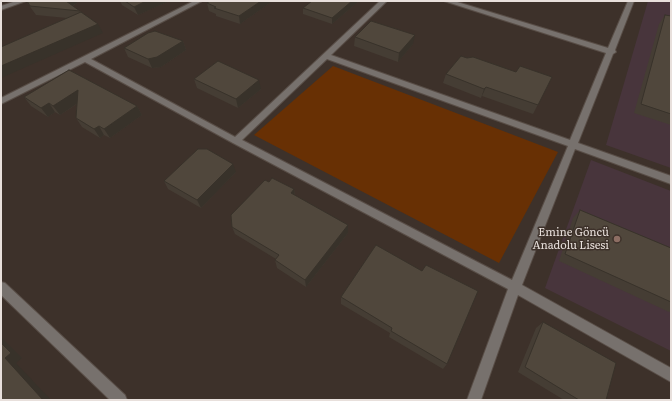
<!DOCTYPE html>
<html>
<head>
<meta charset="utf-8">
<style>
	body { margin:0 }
	#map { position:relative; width:672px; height:401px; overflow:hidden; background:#3d312a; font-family:Literata,serif }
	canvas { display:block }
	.frame { position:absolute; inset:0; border:2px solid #e8e0dc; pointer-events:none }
</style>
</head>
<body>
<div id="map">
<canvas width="672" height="401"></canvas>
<div class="frame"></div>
</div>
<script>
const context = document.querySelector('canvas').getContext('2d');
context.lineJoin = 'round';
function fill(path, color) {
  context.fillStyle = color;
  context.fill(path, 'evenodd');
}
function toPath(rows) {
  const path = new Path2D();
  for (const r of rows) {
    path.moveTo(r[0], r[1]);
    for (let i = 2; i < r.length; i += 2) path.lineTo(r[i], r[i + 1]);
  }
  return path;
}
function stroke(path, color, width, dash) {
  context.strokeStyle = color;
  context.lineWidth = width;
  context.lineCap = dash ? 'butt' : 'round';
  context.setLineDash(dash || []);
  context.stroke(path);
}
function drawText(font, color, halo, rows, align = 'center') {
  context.font = font + ' Literata,serif';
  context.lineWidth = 3;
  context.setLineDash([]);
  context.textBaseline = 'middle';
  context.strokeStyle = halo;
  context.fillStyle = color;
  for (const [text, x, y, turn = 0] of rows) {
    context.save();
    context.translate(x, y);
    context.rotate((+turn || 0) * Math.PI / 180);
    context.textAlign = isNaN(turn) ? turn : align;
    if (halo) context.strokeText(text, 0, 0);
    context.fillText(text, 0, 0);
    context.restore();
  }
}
fill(toPath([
	[648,1,671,1,671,168,606,145],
	[591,160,671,191,671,351,545,288]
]), '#48353c');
fill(toPath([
	[333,66,558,152,499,263,254,135]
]), '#683004');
const minor = toPath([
	[16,1,26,1,1,10,1,6,16,1],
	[194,1,202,1,91,59,235,137,380,1,387,1,331,55,570,140,606,53,444,1,454,1,608,48,628,1,634,1,615,50,616,52,613,54,578,143,671,176,671,184,575,149,522,285,671,368,671,382,518,295,481,400,467,400,508,289,233,143,85,62,1,104,1,98,194,1],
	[327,59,568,146,512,280,242,140,327,59],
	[1,282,5,283,125,395,127,400,110,400,1,295,1,282]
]);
stroke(minor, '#584d46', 2);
fill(minor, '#77716d');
fill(toPath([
	[26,1,77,3,73,6,80,11,103,33,67,18,36,15],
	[120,1,169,1,138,15,122,5],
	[270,1,270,3,240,24,216,16,216,14,209,11,207,3],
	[359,1,332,24,303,14,303,8],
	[665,15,671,16,671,125,634,113,659,24],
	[355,37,413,44,398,62,354,46],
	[183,41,186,50,161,67,152,68,128,57,124,48],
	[516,72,552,77,533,114,482,96,481,98,443,83,446,74],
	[194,79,261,89,238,108,197,88],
	[24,97,137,106,142,115,110,138,104,135,100,138,82,127,76,118,77,104,60,115,55,112,48,117,31,106],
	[236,172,201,208,168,189,164,181],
	[269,182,294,189,295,195,348,233,306,287,277,268,275,260,276,259,235,234,232,227],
	[580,210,671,248,671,311,669,312,559,261,573,218],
	[376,245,447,364,443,369,389,337,390,333,341,304,341,297],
	[543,322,606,400,564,400,518,372,536,328]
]), '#453d34');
fill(toPath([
	[64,1,76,1,77,3,68,8],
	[146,1,169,1,138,15,134,7],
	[261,1,271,1,270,1,270,3,240,24,239,16],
	[352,1,359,1,332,24,332,18],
	[98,24,103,33,1,78,1,66],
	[1,31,3,41,1,41],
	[415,35,413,44,398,62,399,53],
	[183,41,186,50,161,67,152,68,148,59],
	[259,80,261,89,238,108,236,99],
	[486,87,482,96,481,98,484,89],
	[78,90,84,99,60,115,53,106],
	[49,103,55,112,48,117,41,108],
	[137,106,142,115,110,138,104,129],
	[99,126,104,135,100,138,94,129],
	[233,164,236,172,201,208,197,200],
	[294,189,295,198,291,193],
	[348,225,348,233,306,287,305,280],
	[1,337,22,358,16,363,51,400,43,400,5,358,1,343]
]), '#38322a');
const building = toPath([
	[27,1,66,1,80,11,30,6,27,1],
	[125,1,146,1,134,7,125,1],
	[210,1,261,1,239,16,214,8,216,7,207,3,210,1],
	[312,1,352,1,332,18,303,8,312,1],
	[81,12,98,24,1,66,1,47,81,12],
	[665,15,671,16,671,114,641,104,665,15],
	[371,21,415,35,399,53,355,37,371,21],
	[155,31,183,41,157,57,148,59,124,48,148,33,155,31],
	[461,56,467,58,473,57,516,72,520,66,552,77,538,105,486,87,484,89,446,74,461,56],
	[218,61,259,80,236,99,194,79,218,61],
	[69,70,137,106,104,129,99,126,94,129,76,118,78,90,53,106,49,103,41,108,24,97,69,70],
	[198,149,207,149,233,164,197,200,164,181,198,149],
	[272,178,294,189,291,193,348,225,305,280,275,260,279,255,232,227,231,215,265,180,269,182,272,178],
	[580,210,671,248,671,302,565,254,580,210],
	[376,245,422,271,426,265,478,291,447,364,391,331,392,328,341,297,376,245],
	[543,322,616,363,606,400,579,400,525,367,543,322],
	[1,343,11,353,5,358,43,400,1,400,1,343]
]);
fill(building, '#50473c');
stroke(building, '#38322a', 1);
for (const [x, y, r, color] of [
	[617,239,4,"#8d6e63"]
]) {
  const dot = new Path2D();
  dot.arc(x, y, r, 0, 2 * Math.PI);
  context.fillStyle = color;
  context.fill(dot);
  stroke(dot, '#3d312a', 1.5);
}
drawText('11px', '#e8e0dc', '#3d312a', [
	["Emine Göncü",609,233],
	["Anadolu Lisesi",609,246]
], 'right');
</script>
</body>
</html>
